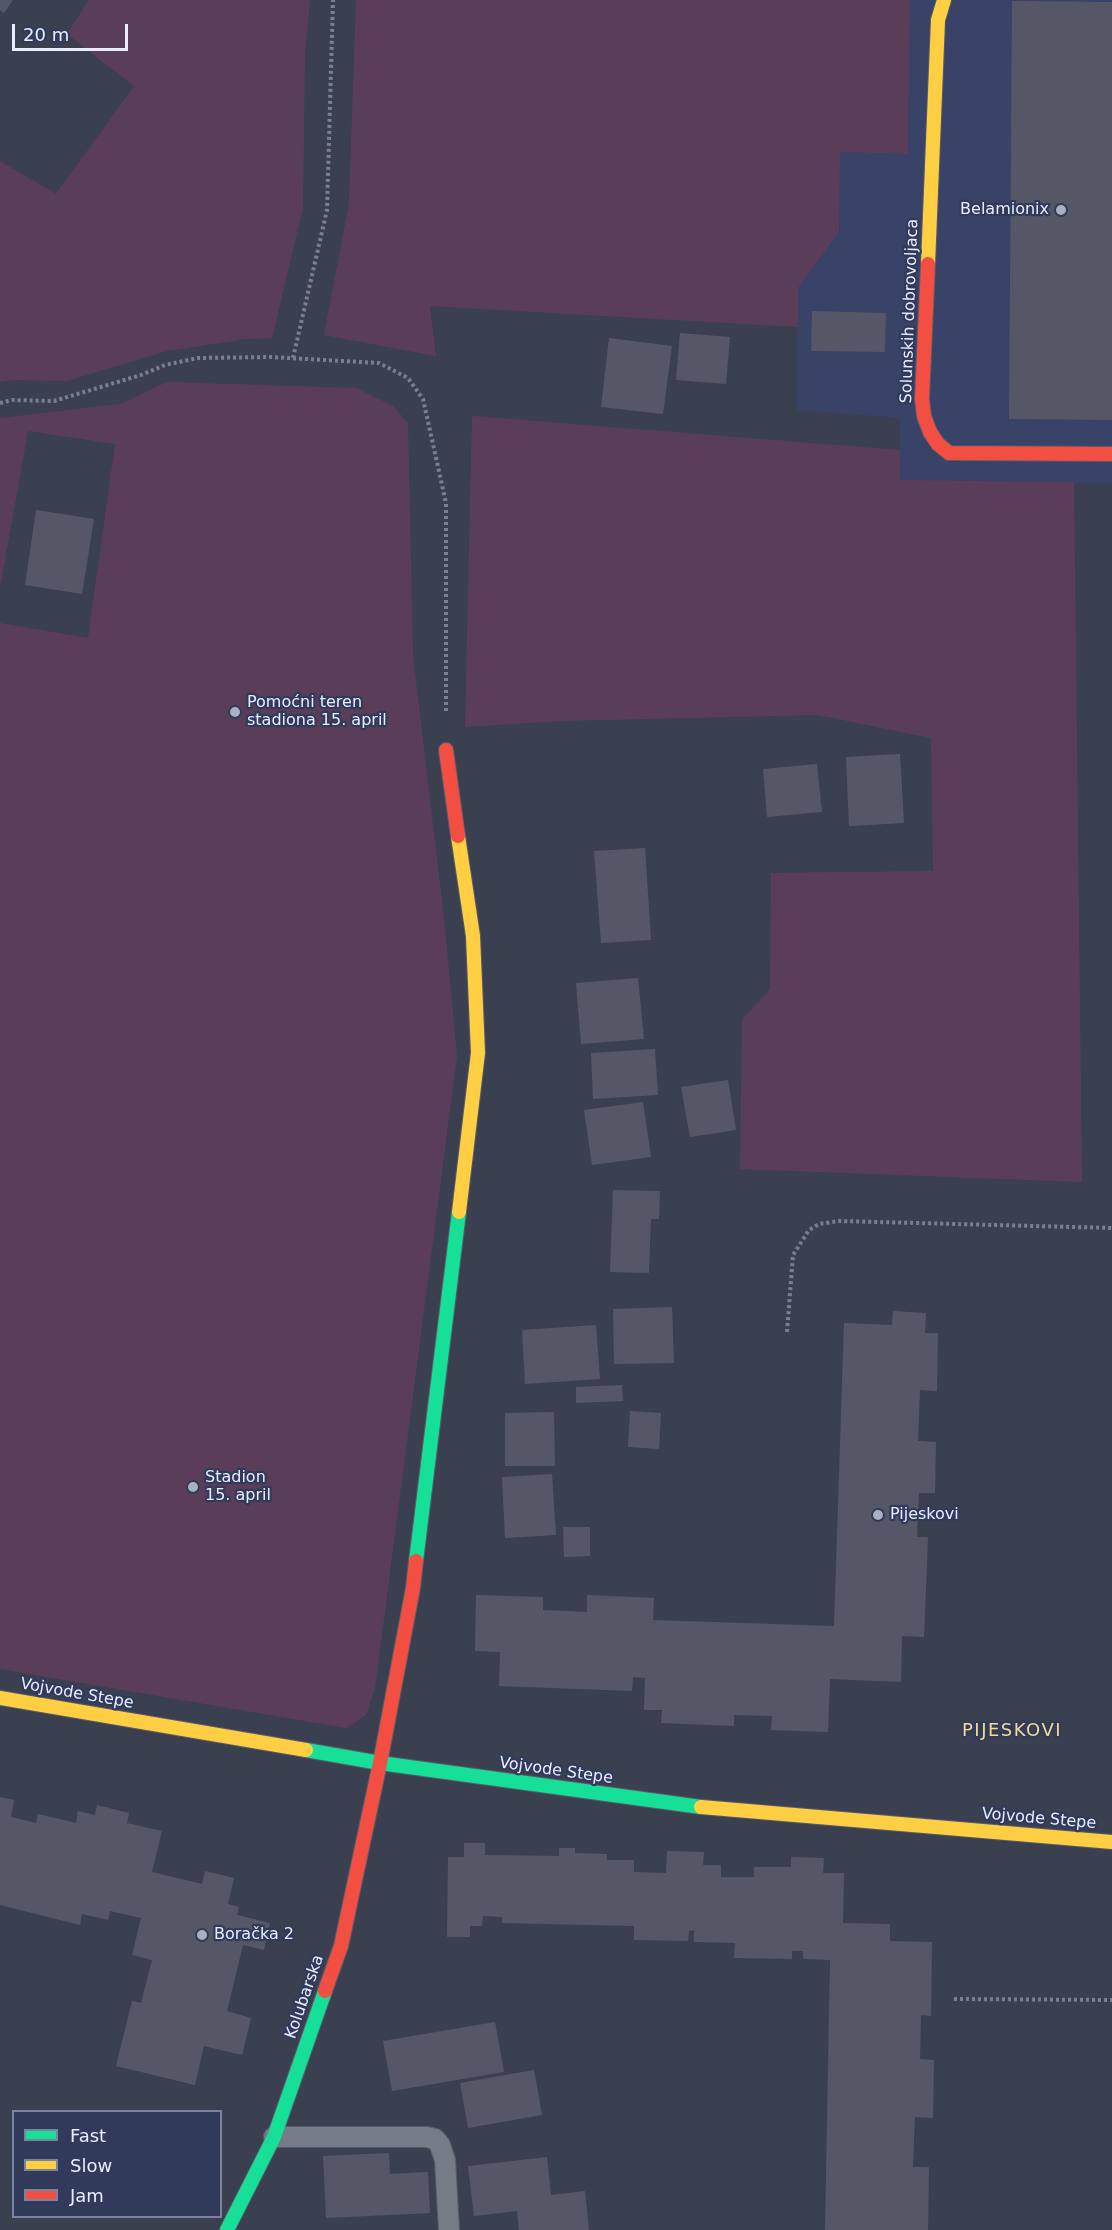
<!DOCTYPE html>
<html>
<head>
<meta charset="utf-8">
<style>
	body { margin:0 }
	#map { position:relative; width:1112px; height:2230px; overflow:hidden; background:#3b4051; font-family:"DejaVu Sans",sans-serif }
	canvas { display:block }
	.legend { position:absolute; left:12px; top:2110px; width:210px; height:108px; box-sizing:border-box; background:#313a5b; border:2px solid #7a829c; margin:0; padding:8px 10px; list-style:none; font-size:18px; color:#e8edfe }
	.legend li { display:flex; align-items:center; gap:12px; height:30px }
	.legend b { width:30px; border:2px solid #7a829c }
	.scale { position:absolute; left:12px; top:24px; width:116px; height:27px; box-sizing:border-box; border:3px solid #e8edfe; border-top:0; padding-left:8px; font-size:18px; line-height:21px; white-space:nowrap; color:#e8edfe; -webkit-text-stroke:4px #313a5b; paint-order:stroke }
</style>
</head>
<body>
<div id="map">
<canvas width="1112" height="2230"></canvas>
<ul class="legend">
<li><b style="height:8px;background:#16e098"></b>Fast</li>
<li><b style="height:8px;background:#ffcf43"></b>Slow</li>
<li><b style="height:8px;background:#f24e42"></b>Jam</li>
</ul>
<div class="scale">20 m</div>
</div>
<script>
const context = document.querySelector('canvas').getContext('2d');
context.lineJoin = 'round';
function fill(path, color) {
  context.fillStyle = color;
  context.fill(path, 'evenodd');
}
function toPath(rows) {
  const path = new Path2D();
  for (const r of rows) {
    path.moveTo(r[0], r[1]);
    for (let i = 2; i < r.length; i += 2) path.lineTo(r[i], r[i + 1]);
  }
  return path;
}
function stroke(path, color, width, dash) {
  context.strokeStyle = color;
  context.lineWidth = width;
  context.lineCap = dash ? 'butt' : 'round';
  context.setLineDash(dash || []);
  context.stroke(path);
}
function drawText(font, color, halo, rows, align = 'center') {
  context.font = font + ' "DejaVu Sans",sans-serif';
  context.lineWidth = 4.5;
  context.setLineDash([]);
  context.textBaseline = 'middle';
  context.strokeStyle = halo;
  context.fillStyle = color;
  for (const [text, x, y, turn = 0] of rows) {
    context.save();
    context.translate(x, y);
    context.rotate((+turn || 0) * Math.PI / 180);
    context.textAlign = isNaN(turn) ? turn : align;
    if (halo) context.strokeText(text, 0, 0);
    context.fillText(text, 0, 0);
    context.restore();
  }
}
fill(toPath([
	[910,0,1112,0,1112,483,900,480,900,418,797,410,798,288,839,232,840,152,908,154]
]), '#394267');
fill(toPath([
	[89,0,310,0,305,53,303,208,272,338,246,339,167,351,67,381,13,380,0,382,0,161,56,194,134,86,67,34],
	[356,0,910,0,908,154,840,152,839,232,798,288,798,327,430,306,436,356,324,335,349,203],
	[167,382,356,388,393,406,408,423,413,656,444,918,457,1056,375,1688,366,1715,346,1728,0,1669,0,623,88,638,115,444,28,431,0,588,0,418,120,404],
	[472,416,900,450,900,480,1074,482,1082,1182,740,1169,742,1020,770,989,771,873,933,871,931,738,818,715,560,721,465,727]
]), '#5a3e59');
fill(toPath([
	[0,0,13,0,4,13,0,10],
	[1012,1,1112,2,1112,420,1009,419],
	[812,311,886,313,885,352,811,351],
	[680,333,730,337,726,384,676,380],
	[609,338,672,346,663,414,601,407],
	[36,510,94,519,82,594,25,585],
	[900,754,904,823,849,826,846,757],
	[817,764,822,812,767,817,763,769],
	[645,848,651,940,601,943,594,851],
	[638,978,644,1039,581,1044,576,983],
	[655,1049,658,1095,593,1099,591,1053],
	[728,1080,736,1130,690,1137,681,1087],
	[643,1102,651,1157,592,1165,584,1110],
	[613,1190,660,1191,659,1219,651,1219,649,1273,610,1272],
	[672,1307,674,1363,614,1364,613,1309],
	[893,1311,926,1313,925,1333,938,1333,937,1391,920,1390,918,1441,936,1442,935,1493,919,1493,917,1537,928,1537,924,1637,902,1636,901,1682,830,1679,828,1732,771,1730,772,1716,734,1715,734,1726,661,1723,662,1710,644,1710,645,1678,633,1677,632,1691,499,1686,500,1652,475,1651,476,1595,543,1597,543,1610,587,1612,587,1595,654,1598,653,1620,834,1626,844,1323,892,1325],
	[596,1325,600,1379,525,1384,522,1330],
	[622,1385,623,1401,576,1403,576,1387],
	[630,1411,661,1413,659,1449,628,1447],
	[554,1412,555,1466,505,1466,505,1413],
	[552,1474,556,1535,505,1538,502,1477],
	[563,1527,590,1527,590,1556,564,1557],
	[0,1797,14,1800,11,1817,36,1823,38,1814,76,1823,78,1811,95,1815,97,1805,129,1813,127,1823,162,1831,152,1872,202,1884,205,1871,234,1878,228,1904,239,1907,237,1915,270,1923,264,1950,243,1945,227,2011,251,2018,242,2055,204,2046,195,2085,116,2066,132,2001,141,2003,152,1960,132,1955,141,1918,110,1911,108,1920,82,1914,80,1925,0,1905],
	[464,1843,485,1843,485,1855,559,1856,559,1848,575,1848,575,1853,607,1854,607,1860,634,1860,634,1872,666,1873,667,1851,704,1852,703,1865,721,1865,721,1877,754,1877,754,1867,791,1867,791,1857,824,1858,823,1873,844,1873,843,1923,890,1924,890,1941,932,1942,931,2016,921,2015,920,2059,934,2060,933,2118,915,2117,913,2167,929,2167,928,2230,825,2230,830,1960,803,1959,803,1951,792,1951,792,1959,734,1958,735,1943,694,1942,694,1930,689,1931,688,1941,634,1940,634,1926,502,1923,502,1917,483,1916,482,1926,470,1926,470,1937,447,1937,448,1857,464,1857],
	[495,2022,504,2072,392,2091,383,2041],
	[534,2070,542,2115,468,2128,460,2083],
	[389,2153,390,2174,428,2172,430,2213,326,2218,323,2156],
	[547,2157,551,2195,585,2191,589,2230,519,2230,517,2211,474,2216,468,2166]
]), '#565766');
const lane = toPath([
	[274,2137,427,2137,435,2139,440,2145,445,2160,449,2230]
]);
const fast = toPath([
	[416,1561,459,1212],
	[306,1750,380,1763,701,1807],
	[227,2230,274,2137,325,1991]
]);
const slow = toPath([
	[928,264,938,20,944,0],
	[458,836,473,936,478,1053,459,1212],
	[0,1698,306,1750],
	[701,1807,1112,1842]
]);
const jam = toPath([
	[928,264,922,399,924,416,930,432,938,444,949,453,1112,454],
	[446,750,458,836],
	[325,1991,341,1946,380,1763,413,1588,416,1561]
]);
stroke(lane, '#585c6a', 22);
stroke(fast, '#585c6a', 16);
stroke(slow, '#585c6a', 16);
stroke(jam, '#585c6a', 16);
stroke(toPath([
	[293,358,327,210,333,0],
	[0,403,12,400,54,401,141,375,165,365,198,358,270,357,379,363,408,378,423,399,446,503,446,713],
	[787,1332,793,1255,809,1230,819,1224,839,1221,1112,1228],
	[954,1999,1112,2000]
]), '#7c7f8c', 4, [3, 3]);
stroke(lane, '#767b88', 20);
stroke(fast, '#16e098', 14);
stroke(slow, '#ffcf43', 14);
stroke(jam, '#f24e42', 14);
for (const [x, y, r, color] of [
	[1061,210,6,"#abb0c1"],
	[235,712,6,"#abb0c1"],
	[193,1487,6,"#abb0c1"],
	[878,1515,6,"#abb0c1"],
	[202,1935,6,"#abb0c1"]
]) {
  const dot = new Path2D();
  dot.arc(x, y, r, 0, 2 * Math.PI);
  context.fillStyle = color;
  context.fill(dot);
  stroke(dot, '#313a5b', 2);
}
drawText('16px', '#e8edfe', '#313a5b', [
	["Belamionix",1049,210,"right"],
	["Pomoćni teren",247,703],
	["stadiona 15. april",247,721],
	["Stadion",205,1478],
	["15. april",205,1496],
	["Pijeskovi",890,1515],
	["Boračka 2",214,1935]
], 'left');
drawText('16px', '#e8edfe', '#313a5b', [
	["Solunskih dobrovoljaca",910,311,-88],
	["Vojvode Stepe",77,1694,10],
	["Vojvode Stepe",556,1771,8],
	["Vojvode Stepe",1039,1819,5],
	["Kolubarska",305,1997,-71]
]);
context.letterSpacing = '1.5px';
drawText('18px', '#f4db8e', '#313a5b', [
	["PIJESKOVI",1012,1731]
]);
context.letterSpacing = '0px';
</script>
</body>
</html>
